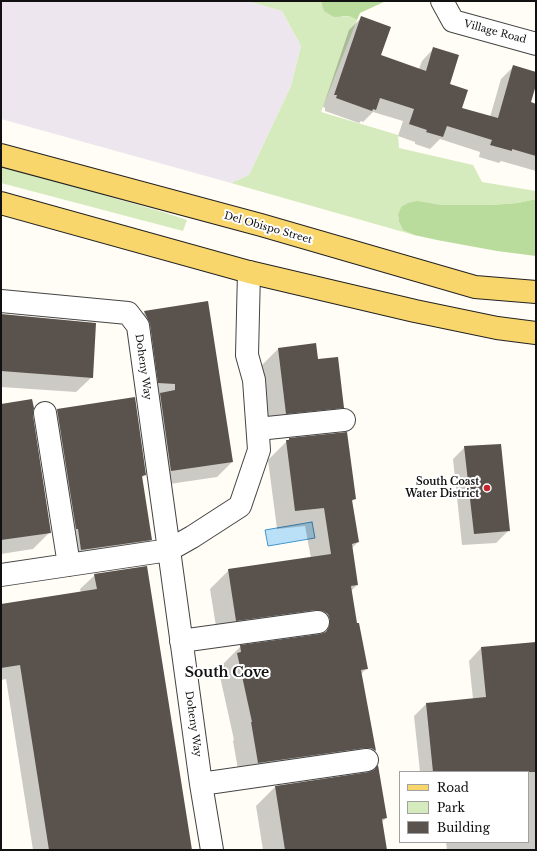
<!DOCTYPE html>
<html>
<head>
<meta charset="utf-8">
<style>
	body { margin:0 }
	#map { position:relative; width:537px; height:851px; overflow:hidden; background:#fffdf5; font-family:"Libre Baskerville",serif }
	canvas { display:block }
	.frame { position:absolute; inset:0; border:2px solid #111; pointer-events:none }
	.legend { position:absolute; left:399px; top:771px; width:130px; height:72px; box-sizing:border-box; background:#fff; border:1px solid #a0a0a0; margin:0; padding:5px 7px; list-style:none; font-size:12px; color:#111 }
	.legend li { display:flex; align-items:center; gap:8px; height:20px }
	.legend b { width:20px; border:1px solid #a0a0a0 }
</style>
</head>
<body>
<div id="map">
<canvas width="537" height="851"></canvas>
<div class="frame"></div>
<ul class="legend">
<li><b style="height:5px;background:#f9d66b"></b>Road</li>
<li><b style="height:11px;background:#d5ebbd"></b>Park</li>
<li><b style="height:11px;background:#5a524d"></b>Building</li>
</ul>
</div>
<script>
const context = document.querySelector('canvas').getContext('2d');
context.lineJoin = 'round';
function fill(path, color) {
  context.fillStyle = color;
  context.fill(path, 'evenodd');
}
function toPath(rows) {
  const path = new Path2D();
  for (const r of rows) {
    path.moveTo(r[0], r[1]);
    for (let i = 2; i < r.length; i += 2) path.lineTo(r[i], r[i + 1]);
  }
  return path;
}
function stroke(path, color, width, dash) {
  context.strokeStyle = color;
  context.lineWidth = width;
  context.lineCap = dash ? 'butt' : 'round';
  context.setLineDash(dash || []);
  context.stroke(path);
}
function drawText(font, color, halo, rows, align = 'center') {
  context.font = font + ' "Libre Baskerville",serif';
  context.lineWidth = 4;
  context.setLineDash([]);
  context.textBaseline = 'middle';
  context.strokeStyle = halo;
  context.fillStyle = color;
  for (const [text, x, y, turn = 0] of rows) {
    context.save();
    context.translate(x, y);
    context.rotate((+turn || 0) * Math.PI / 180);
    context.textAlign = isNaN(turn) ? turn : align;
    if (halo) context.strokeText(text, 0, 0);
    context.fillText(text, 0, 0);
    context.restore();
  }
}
fill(toPath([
	[1,1,247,1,282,11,301,46,291,86,249,175,231,183,1,119]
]), '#eee6ef');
fill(toPath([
	[247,1,321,1,322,5,342,17,349,16,357,20,321,112,398,135,399,148,473,165,482,182,536,191,536,199,518,203,491,205,442,205,428,203,401,207,398,214,399,222,403,230,414,235,231,183,249,175,291,86,301,46,282,11],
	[1,166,163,212,187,220,183,231,1,183]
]), '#d5ebbd');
fill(toPath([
	[321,1,386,1,360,13,357,20,349,16,334,17,324,11,322,5],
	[536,199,536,256,497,251,437,240,414,235,403,230,399,222,398,214,401,207,408,203,417,201,442,205,491,205,518,203]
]), '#b9dc9c');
const water = toPath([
	[312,522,315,538,268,546,265,530,312,522]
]);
fill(water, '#b9e0f7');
stroke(water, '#3f96cf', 1);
fill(toPath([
	[362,17,379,56,419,69,422,61,434,48,449,85,461,108,490,117,501,79,513,67,536,73,536,81,530,103,536,105,536,171,501,161,499,163,479,157,480,152,440,139,430,149,415,144,415,142,398,136,403,121,373,112,363,122,361,121,359,123,325,111,325,108,323,107,349,30],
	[145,312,232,462,217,477,156,486,130,327],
	[1,315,92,377,76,392,1,387],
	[278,349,343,407,325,426,267,432,259,368],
	[134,398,145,475,141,478,151,540,132,558,63,569,38,429,57,410],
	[1,405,50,532,33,549,1,554],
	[289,439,355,499,351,502,358,542,352,548,357,585,351,591,356,624,367,668,361,674,375,751,357,769,240,781,233,741,234,740,219,672,223,668,222,665,241,646,311,637,309,633,218,639,210,589,229,570,311,558,305,526,277,529,268,460],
	[465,447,509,530,496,543,462,545,453,459],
	[95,575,191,850,33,850,6,679,1,680,1,605,81,593,80,589],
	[536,643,536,850,447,850,446,842,528,842,528,772,420,772,414,716,426,704,473,699,469,661,481,648],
	[275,787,386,818,382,822,386,850,263,850,256,806]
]), '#0003');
fill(toPath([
	[361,16,391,27,381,55,426,71,433,47,459,55,450,84,468,90,462,108,498,118,513,65,536,72,536,85,531,102,536,104,536,156,512,149,512,151,490,145,492,140,447,126,443,137,426,132,427,130,409,124,414,109,380,98,376,110,373,109,372,111,336,98,337,95,334,95],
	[208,301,233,462,171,471,160,393,175,390,175,384,158,383,150,324,144,311],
	[1,314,96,323,93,378,1,371],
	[316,343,318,359,338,357,344,408,286,414,278,348],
	[135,397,146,475,142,476,152,540,81,550,78,529,76,529,57,409],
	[32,399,34,408,33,415,51,533,1,540,1,404],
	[347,432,356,499,352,500,359,542,352,544,358,585,351,586,357,623,359,623,368,669,361,670,376,751,371,748,365,748,258,763,251,722,252,722,237,653,241,652,240,645,320,634,326,632,329,627,330,620,328,614,323,611,316,610,236,621,228,569,331,554,324,508,295,511,286,440,289,440,289,438],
	[501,444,510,531,474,534,464,446],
	[147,566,192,850,49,850,20,665,1,668,1,604,97,589,94,574],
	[536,642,536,772,433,772,426,703,486,697,481,647],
	[378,765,387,818,382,819,387,850,285,850,275,786,369,772,374,770]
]), '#5a524d');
const minor = toPath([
	[442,1,453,21,536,44],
	[1,301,128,313,138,326,169,550,1,575],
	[45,413,69,565],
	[258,429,344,420],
	[181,641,318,622],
	[201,784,367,760],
	[212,850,201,784,169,550,192,537,240,506,259,450,254,380,247,355,249,272]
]);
const major = toPath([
	[1,155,261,225,475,287,536,292],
	[1,203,249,272,415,311,497,328,536,333]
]);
stroke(minor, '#444', 24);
stroke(major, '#222', 24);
stroke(minor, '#fff', 22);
stroke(major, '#f9d66b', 22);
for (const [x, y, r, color] of [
	[487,488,4,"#c4262e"]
]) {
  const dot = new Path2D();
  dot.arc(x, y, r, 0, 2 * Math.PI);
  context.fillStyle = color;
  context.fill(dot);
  stroke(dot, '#fff', 1.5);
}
drawText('10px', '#111', '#fff', [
	["Village Road",495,32,15],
	["Del Obispo Street",268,228,16],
	["Doheny Way",143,367,82],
	["Doheny Way",193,724,82]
]);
drawText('bold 10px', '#111', '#fff', [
	["South Coast",479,482],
	["Water District",479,494]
], 'right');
drawText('bold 14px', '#111', '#fff', [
	["South Cove",227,673]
]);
</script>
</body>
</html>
